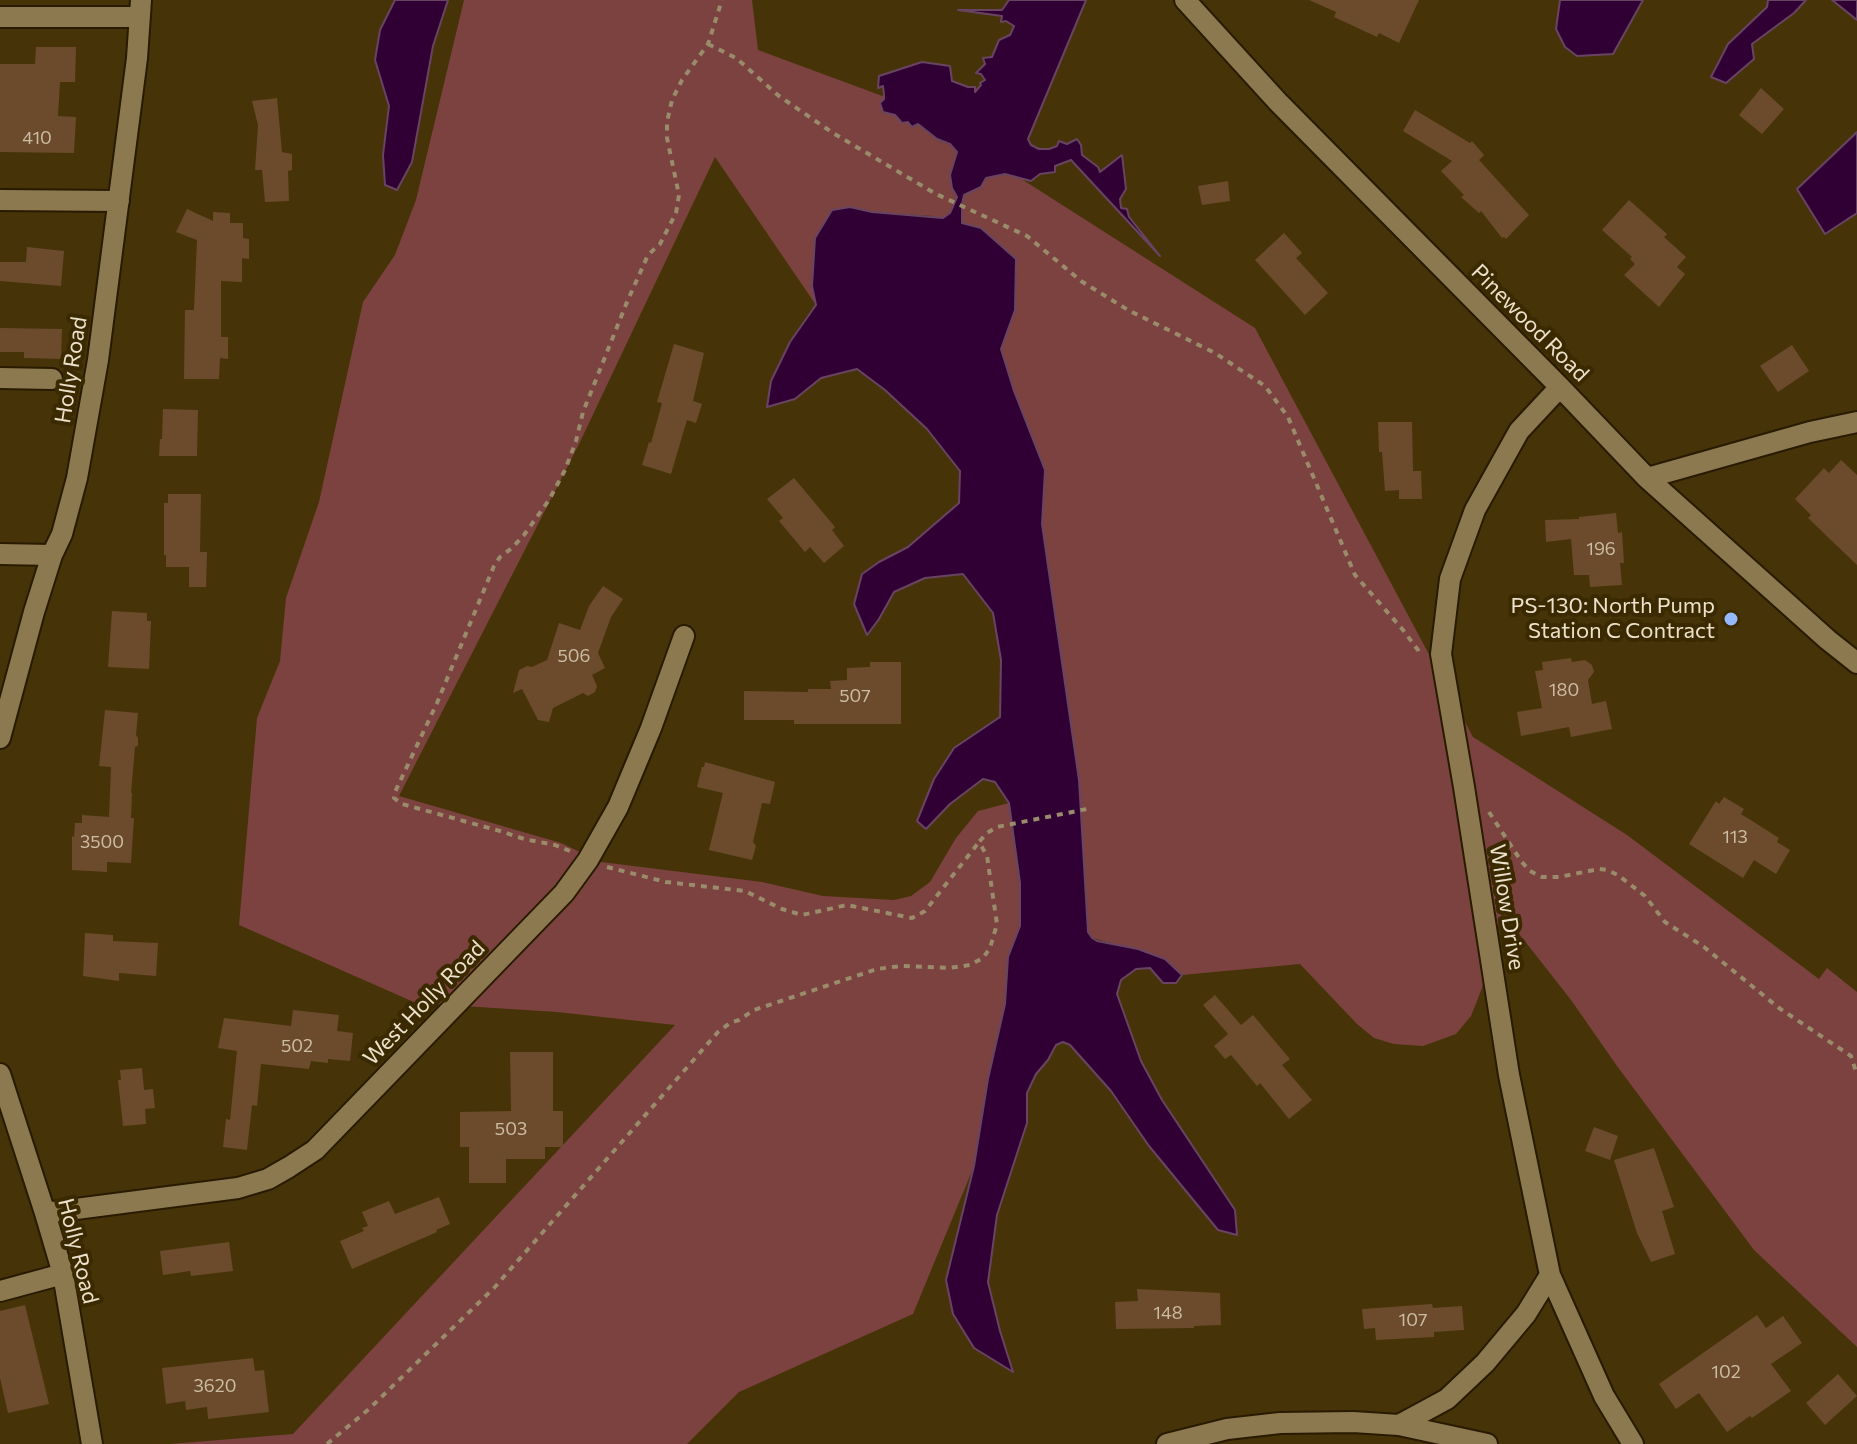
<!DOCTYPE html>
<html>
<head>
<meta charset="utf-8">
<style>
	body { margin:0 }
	canvas { display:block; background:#463308 }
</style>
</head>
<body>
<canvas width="1857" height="1444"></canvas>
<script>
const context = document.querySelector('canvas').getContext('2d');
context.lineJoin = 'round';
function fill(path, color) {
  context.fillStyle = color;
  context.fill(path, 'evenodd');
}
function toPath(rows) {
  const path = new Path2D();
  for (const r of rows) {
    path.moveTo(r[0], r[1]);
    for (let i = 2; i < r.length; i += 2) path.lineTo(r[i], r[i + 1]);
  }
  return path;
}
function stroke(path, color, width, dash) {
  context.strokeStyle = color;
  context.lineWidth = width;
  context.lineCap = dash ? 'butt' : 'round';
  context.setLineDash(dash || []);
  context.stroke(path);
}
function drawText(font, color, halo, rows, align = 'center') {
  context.font = font + ' Commissioner,sans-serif';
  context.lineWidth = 8;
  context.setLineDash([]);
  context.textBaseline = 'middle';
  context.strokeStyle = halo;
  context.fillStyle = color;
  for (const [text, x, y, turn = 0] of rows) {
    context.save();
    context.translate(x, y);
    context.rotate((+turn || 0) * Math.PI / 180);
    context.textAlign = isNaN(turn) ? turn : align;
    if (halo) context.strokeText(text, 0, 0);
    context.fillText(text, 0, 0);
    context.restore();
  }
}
fill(toPath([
	[464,0,752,0,758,50,904,104,1255,328,1473,737,1627,835,1819,979,1827,968,1857,992,1857,1347,1754,1250,1617,1066,1571,1000,1502,912,1482,988,1471,1016,1456,1034,1423,1046,1394,1044,1374,1038,1357,1024,1300,964,1182,975,1165,959,1138,950,1092,938,1088,932,1079,780,1042,524,1045,470,1014,391,1001,349,1015,310,934,216,872,212,850,207,812,286,816,305,715,157,579,444,399,796,561,843,601,862,762,882,823,896,894,900,911,896,930,882,956,838,978,811,1009,803,1020,883,1020,926,1008,957,1005,1004,988,1079,974,1166,913,1314,739,1392,687,1444,170,1444,293,1434,675,1025,557,1012,416,1003,239,925,257,718,280,661,286,598,319,502,363,302,395,255,416,200]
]), '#7b423f');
const water = toPath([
	[395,0,448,0,433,46,412,162,397,190,385,185,383,155,389,106,375,60,380,30,395,0],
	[1009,0,1086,0,1028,139,1031,145,1039,149,1049,149,1057,146,1059,141,1067,144,1077,139,1081,145,1082,155,1098,167,1100,172,1122,155,1126,189,1120,199,1121,208,1127,209,1129,217,1160,256,1071,160,1055,166,1055,172,1040,174,1031,181,1005,174,986,178,981,187,964,195,962,204,962,223,981,228,1016,259,1015,310,1001,349,1014,391,1045,470,1042,524,1079,780,1088,932,1092,938,1097,941,1138,949,1165,959,1182,975,1176,983,1163,983,1150,968,1136,969,1121,980,1117,994,1141,1061,1162,1100,1235,1210,1237,1235,1218,1230,1149,1146,1111,1091,1070,1045,1063,1042,1056,1045,1048,1060,1036,1074,1027,1093,1027,1123,997,1215,988,1282,1000,1331,1013,1372,974,1348,953,1314,946,1280,974,1166,988,1079,1005,1004,1008,957,1020,926,1020,883,1009,803,995,782,983,779,950,804,926,829,917,821,934,779,954,748,1000,717,1001,660,993,613,963,574,925,578,894,592,879,619,867,635,854,604,862,574,879,562,908,547,959,503,960,471,927,429,885,390,857,369,821,378,795,399,767,407,771,381,790,342,816,305,812,286,815,238,832,210,850,207,872,212,943,218,950,213,957,197,952,188,950,175,957,152,950,144,937,139,918,124,912,127,908,122,902,123,895,115,883,112,880,103,884,99,884,95,883,86,878,88,879,76,922,62,950,66,952,81,968,87,975,87,975,92,981,85,980,83,985,80,981,74,976,73,985,64,983,58,992,57,999,40,1010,35,1014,26,1006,21,1001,22,1002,16,958,10,1002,10,1009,0],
	[1560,0,1643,0,1613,54,1577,56,1565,47,1556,29,1560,0],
	[1768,0,1806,0,1794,13,1752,44,1754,59,1726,83,1711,77,1728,44,1767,7,1768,0],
	[1832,0,1857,0,1857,20,1832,0],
	[1857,132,1857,213,1825,234,1797,189,1857,132]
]);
fill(water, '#300035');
stroke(water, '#684462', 2);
fill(toPath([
	[1309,0,1419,0,1399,43,1379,33,1377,37,1334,17,1336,12],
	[36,47,76,47,75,82,60,82,58,116,76,117,74,153,0,152,0,64,35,64],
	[1761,88,1784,109,1762,134,1739,115],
	[277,98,282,152,292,154,292,170,288,171,289,201,265,202,262,170,255,170,258,125,252,101],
	[1415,110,1470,143,1472,141,1484,155,1479,160,1529,215,1506,239,1504,237,1502,238,1481,211,1479,213,1461,197,1464,195,1441,171,1452,161,1403,131],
	[1228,181,1230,201,1202,205,1198,186],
	[1629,200,1667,234,1664,237,1686,257,1677,267,1685,274,1659,307,1624,275,1635,264,1630,259,1632,257,1602,230],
	[187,209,213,221,213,212,230,213,230,223,243,223,243,238,249,239,249,259,242,258,242,282,221,281,221,337,228,337,228,359,220,358,219,379,184,379,185,310,194,310,197,240,176,232],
	[1284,233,1302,253,1296,258,1328,293,1305,315,1255,260],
	[27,247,64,251,61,286,0,281,0,262,26,262],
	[0,328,62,329,61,359,24,358,24,352,0,352],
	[674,344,704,353,693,401,702,404,696,423,687,420,671,474,642,465,649,442,651,443,662,403,657,402],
	[1792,345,1809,371,1778,392,1760,366],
	[163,409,198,410,197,456,159,456,160,439,162,439],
	[1378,422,1412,422,1413,471,1421,471,1422,499,1399,499,1399,490,1385,491,1382,452,1379,452],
	[1841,460,1857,475,1857,565,1808,518,1811,515,1795,499,1824,468,1829,473],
	[794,478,835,527,832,530,844,546,824,563,810,547,805,552,779,521,783,518,767,499],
	[168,494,201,494,200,552,207,552,206,587,189,587,189,567,166,567,166,555,164,555,164,503,168,503],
	[1616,513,1618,533,1622,532,1624,563,1620,563,1622,585,1590,587,1589,575,1574,575,1571,539,1546,542,1545,520,1579,519,1579,517],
	[603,586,623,599,611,617,598,653,605,668,592,675,597,686,595,692,588,696,583,693,553,708,549,722,538,720,522,689,513,693,519,670,527,666,532,667,547,660,559,623,580,630,589,606],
	[112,611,147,613,147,621,151,621,149,669,108,667],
	[1571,658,1572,662,1585,660,1592,665,1594,672,1588,680,1592,704,1606,701,1612,729,1571,737,1569,727,1521,736,1517,712,1542,708,1535,671,1543,670,1542,662],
	[870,662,901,662,901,724,794,724,794,720,744,720,744,691,808,692,808,689,831,689,830,681,847,680,847,668,870,667],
	[105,710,138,713,136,735,138,738,138,746,135,747,131,793,132,793,131,818,134,818,131,863,107,862,107,872,72,870,72,836,74,837,75,823,82,823,82,815,109,817,111,767,99,766],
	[705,762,775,782,770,804,762,803,753,842,756,846,752,860,709,850,723,793,697,787,702,767,704,767],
	[1724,797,1744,809,1741,814,1779,838,1777,842,1790,850,1776,874,1754,860,1743,878,1689,844,1716,801,1719,804],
	[85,933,113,935,113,941,158,943,156,976,119,973,119,981,83,976],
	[1215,995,1241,1025,1253,1015,1290,1059,1282,1065,1312,1100,1289,1119,1260,1083,1257,1086,1231,1055,1225,1059,1214,1046,1228,1034,1203,1005],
	[293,1010,339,1015,337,1031,353,1033,350,1061,328,1059,328,1063,311,1061,309,1069,261,1064,257,1106,252,1105,247,1150,223,1147,226,1119,230,1120,237,1051,218,1048,224,1018,291,1026],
	[510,1052,553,1052,553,1111,563,1111,563,1147,545,1147,545,1159,506,1159,506,1183,469,1183,469,1147,460,1147,460,1112,511,1111],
	[142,1068,144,1090,153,1089,155,1108,145,1109,146,1124,123,1126,118,1080,121,1080,120,1070],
	[1594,1127,1618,1136,1610,1160,1585,1151],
	[1654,1148,1674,1207,1662,1211,1675,1254,1651,1262,1637,1233,1614,1160],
	[439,1197,450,1224,436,1230,437,1232,352,1269,340,1241,364,1231,362,1228,368,1226,362,1212,389,1201,395,1214],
	[229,1242,233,1271,191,1276,190,1271,163,1275,160,1251],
	[1137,1289,1220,1293,1221,1325,1194,1326,1194,1328,1116,1329,1115,1302,1138,1301],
	[1432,1304,1433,1308,1462,1306,1464,1330,1434,1332,1434,1337,1376,1340,1375,1328,1364,1329,1362,1309],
	[25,1305,49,1404,8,1413,0,1378,0,1311],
	[1757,1315,1766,1328,1783,1316,1802,1343,1771,1364,1791,1391,1752,1418,1750,1416,1727,1432,1699,1393,1676,1409,1659,1384],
	[253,1358,255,1371,264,1370,269,1412,208,1419,207,1407,186,1410,185,1401,166,1404,162,1368],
	[1838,1374,1857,1396,1825,1425,1806,1403]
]), '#6b4b2c');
const minor = toPath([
	[1185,0,1278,102,1560,387,1647,478,1828,640,1857,663],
	[0,17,140,17],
	[0,200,119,201],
	[0,378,52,379],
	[1560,387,1519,431,1475,510,1450,579,1441,654,1464,787,1509,1075,1550,1275,1604,1396,1633,1444],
	[1647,478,1810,432,1857,422],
	[0,554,52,555],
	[0,738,34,612,52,555,62,534,77,478,98,360,137,58,141,0],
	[0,1074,45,1213,63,1274,92,1444],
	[45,1213,238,1188,268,1179,289,1167,315,1150,564,893,588,860,618,807,651,728,684,636],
	[0,1291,63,1274],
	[1399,1425,1447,1399,1485,1363,1526,1314,1550,1275],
	[1167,1444,1227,1429,1280,1423,1353,1422,1399,1425,1487,1444]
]);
stroke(minor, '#291b00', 24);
stroke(toPath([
	[708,44,736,58,779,96,833,133,936,194,1027,236,1081,281,1128,310,1215,353,1265,386,1288,417,1355,575,1403,630,1418,650,1419,654],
	[1489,812,1521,861,1530,871,1542,877,1559,877,1599,869,1607,870,1618,875,1645,896,1665,922,1704,947,1779,1008,1851,1056,1857,1075],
	[570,851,555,845,524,839,500,831,402,804,394,798,395,792,437,703,494,566,500,557,512,548,524,535,549,500,565,470,576,441,583,412,627,302,648,255,660,244,676,213,679,195,667,138,667,122,672,100,682,80,708,44,722,0],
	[607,867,666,882,745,891,782,909,802,915,847,905,912,918,925,911,979,842],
	[327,1444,369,1409,494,1288,718,1032,730,1023,739,1020,754,1010,877,969,901,966,949,968,970,965,983,958,990,948,997,924,987,856,979,842,987,833,997,827,1087,809]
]), '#9a8b6a', 4, [6, 6]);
stroke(minor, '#8d7950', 20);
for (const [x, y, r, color] of [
	[1731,619,8,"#94b7fd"]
]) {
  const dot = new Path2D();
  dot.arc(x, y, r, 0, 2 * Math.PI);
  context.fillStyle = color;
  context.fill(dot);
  stroke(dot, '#3b2900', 3);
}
drawText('18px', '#ccbca3', null, [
	["410",37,138],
	["196",1601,549],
	["506",574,656],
	["180",1564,690],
	["507",855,696],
	["113",1735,837],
	["3500",102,842],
	["502",297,1046],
	["503",511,1129],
	["148",1168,1313],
	["107",1413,1320],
	["102",1726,1372],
	["3620",215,1386]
]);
drawText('22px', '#ece1cb', '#3b2900', [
	["Pinewood Road",1530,323,45],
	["Holly Road",71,370,-81],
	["Willow Drive",1507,907,81],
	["West Holly Road",424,1003,-46],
	["Holly Road",78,1251,76]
]);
drawText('22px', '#ece1cb', '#3b2900', [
	["PS-130: North Pump",1715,606],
	["Station C Contract",1715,631]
], 'right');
</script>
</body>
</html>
